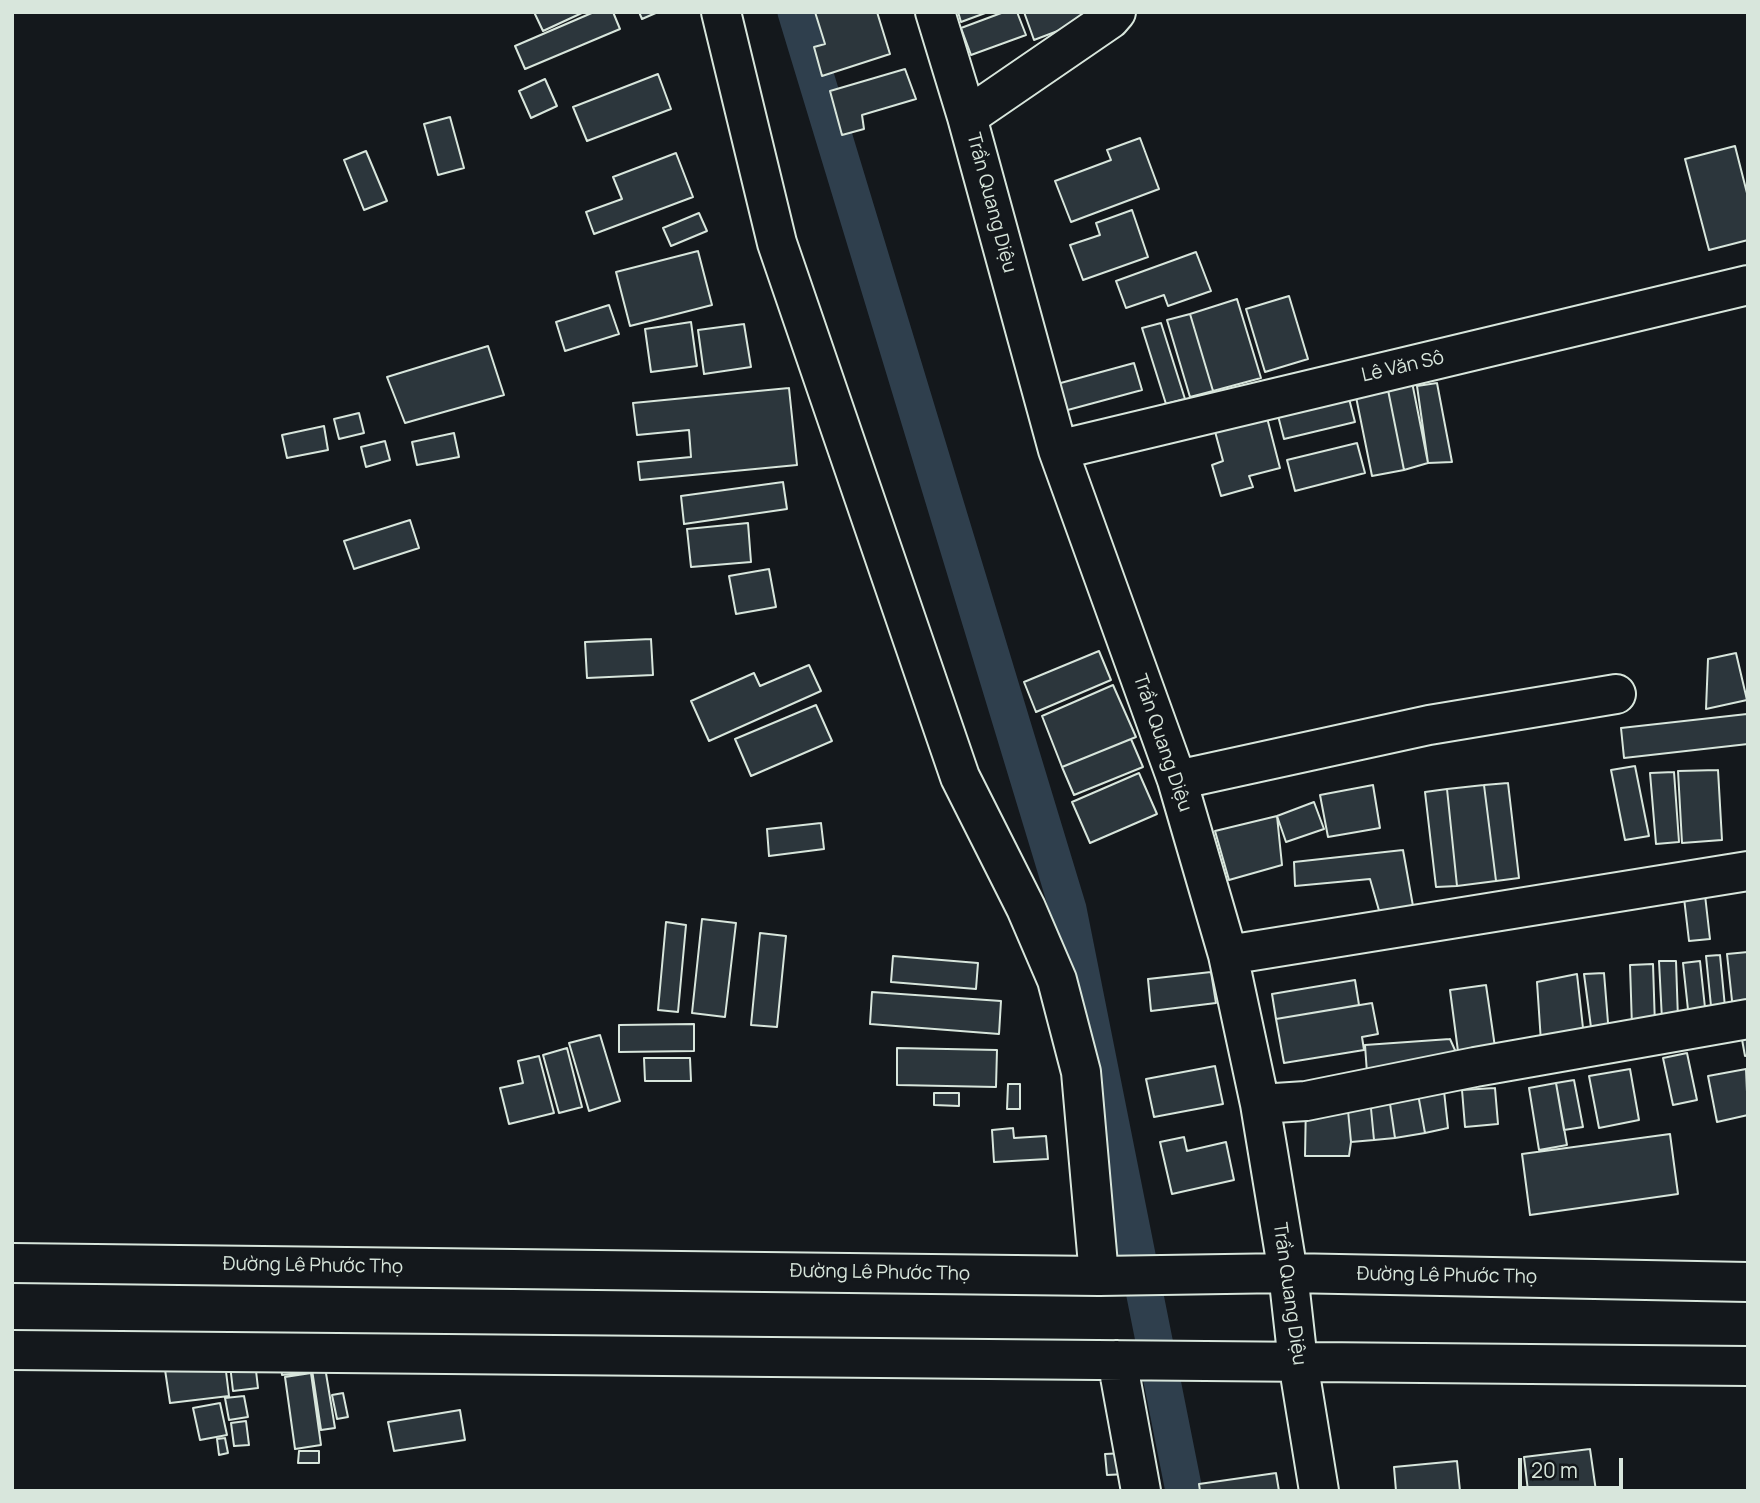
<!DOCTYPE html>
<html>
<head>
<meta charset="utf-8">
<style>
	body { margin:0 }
	#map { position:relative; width:1760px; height:1503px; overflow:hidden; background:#14181c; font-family:Manrope,sans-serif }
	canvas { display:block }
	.frame { position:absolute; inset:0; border:14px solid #d8e6dc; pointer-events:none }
	.scale { position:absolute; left:1518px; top:1458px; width:105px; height:32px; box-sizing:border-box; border:4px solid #d8e6dc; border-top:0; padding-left:9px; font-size:21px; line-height:24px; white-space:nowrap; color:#d8e6dc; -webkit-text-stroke:5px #14181c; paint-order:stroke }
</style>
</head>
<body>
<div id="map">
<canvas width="1760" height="1503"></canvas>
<div class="frame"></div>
<div class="scale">20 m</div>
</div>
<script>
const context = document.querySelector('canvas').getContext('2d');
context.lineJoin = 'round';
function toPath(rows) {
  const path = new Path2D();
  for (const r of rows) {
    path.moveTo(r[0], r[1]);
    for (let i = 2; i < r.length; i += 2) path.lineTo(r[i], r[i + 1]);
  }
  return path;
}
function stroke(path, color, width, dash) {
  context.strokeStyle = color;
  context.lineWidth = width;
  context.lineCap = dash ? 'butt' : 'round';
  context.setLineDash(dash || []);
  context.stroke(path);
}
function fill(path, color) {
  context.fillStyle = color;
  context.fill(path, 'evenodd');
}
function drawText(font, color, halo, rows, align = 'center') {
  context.font = font + ' Manrope,sans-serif';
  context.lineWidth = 5;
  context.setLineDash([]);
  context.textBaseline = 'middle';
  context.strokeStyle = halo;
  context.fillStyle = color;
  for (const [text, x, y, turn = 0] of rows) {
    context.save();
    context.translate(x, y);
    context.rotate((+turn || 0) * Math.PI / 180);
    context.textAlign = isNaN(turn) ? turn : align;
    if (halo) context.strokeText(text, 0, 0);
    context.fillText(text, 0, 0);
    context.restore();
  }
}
stroke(toPath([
	[796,12,1068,909,1184,1491]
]), '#2f3f4d', 37);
const building = toPath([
	[534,12,584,12,543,31,534,12],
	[594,12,613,12,620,29,525,69,515,46,594,12],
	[639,12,658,12,642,19,639,12],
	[815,12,877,12,890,54,822,76,814,47,825,44,815,12],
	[958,12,988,12,961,22,958,12],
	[1004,12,1017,12,1026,35,971,55,961,28,1004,12],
	[1024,12,1081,12,1084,21,1034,40,1024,12],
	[905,69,916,99,862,115,864,129,842,135,830,91,905,69],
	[658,74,671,109,587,141,573,107,658,74],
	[545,79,557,106,531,118,519,91,545,79],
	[450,117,464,168,438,175,424,124,450,117],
	[1140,138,1159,189,1071,222,1055,181,1111,160,1107,150,1140,138],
	[1735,146,1748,197,1748,240,1709,250,1685,159,1735,146],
	[366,151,387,201,364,210,344,160,366,151],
	[676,153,693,197,594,234,586,212,622,199,613,177,676,153],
	[1132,210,1148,257,1083,280,1070,245,1100,235,1096,223,1132,210],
	[699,213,707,231,671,246,663,228,699,213],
	[698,251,712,305,630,326,616,272,698,251],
	[1196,252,1211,291,1168,306,1164,295,1126,308,1116,281,1196,252],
	[1289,296,1308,359,1265,372,1246,309,1289,296],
	[1237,299,1261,378,1213,391,1190,314,1237,299],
	[609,305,619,334,565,351,556,322,609,305],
	[1190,314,1213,391,1190,397,1167,320,1190,314],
	[691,322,697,366,651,372,645,329,691,322],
	[1161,323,1185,399,1166,404,1142,328,1161,323],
	[744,324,751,367,704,374,698,330,744,324],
	[488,346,504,395,405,423,387,377,488,346],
	[1134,363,1142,390,1064,411,1057,384,1134,363],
	[1411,377,1428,463,1404,470,1386,380,1411,377],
	[1386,380,1404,470,1372,476,1354,387,1386,380],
	[1437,383,1452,462,1428,463,1417,386,1437,383],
	[1346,387,1355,422,1284,439,1275,404,1346,387],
	[789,388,797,465,640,480,638,462,691,457,689,430,637,435,633,403,789,388],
	[1265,410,1280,468,1249,476,1253,487,1221,496,1212,465,1223,461,1213,424,1265,410],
	[359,413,364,433,339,439,334,419,359,413],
	[324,426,328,450,287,458,282,435,324,426],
	[454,433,459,457,417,465,412,442,454,433],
	[385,441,390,460,366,467,361,447,385,441],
	[1357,443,1365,473,1295,491,1287,460,1357,443],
	[783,482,787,509,684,524,681,496,783,482],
	[410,520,419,548,354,569,344,541,410,520],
	[748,523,751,562,691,567,687,529,748,523],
	[769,569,776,607,736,614,729,576,769,569],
	[651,639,653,675,587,678,585,642,651,639],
	[1099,651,1111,680,1036,712,1024,682,1099,651],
	[1736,653,1747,700,1706,709,1708,659,1736,653],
	[809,665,821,691,709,741,691,701,754,673,760,686,809,665],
	[1113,685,1136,737,1062,767,1042,716,1113,685],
	[816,705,832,741,751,776,735,739,816,705],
	[1747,714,1748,744,1624,758,1621,728,1747,714],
	[1131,739,1143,767,1074,795,1062,767,1131,739],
	[1635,766,1649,836,1625,840,1611,770,1635,766],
	[1718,770,1722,840,1682,843,1678,771,1718,770],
	[1674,772,1679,842,1656,844,1650,773,1674,772],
	[1139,773,1157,814,1090,843,1072,802,1139,773],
	[1508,783,1519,878,1496,881,1484,785,1508,783],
	[1373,785,1380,828,1328,837,1320,795,1373,785],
	[1484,785,1496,881,1457,886,1447,789,1484,785],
	[1447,789,1457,886,1436,887,1425,792,1447,789],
	[1314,802,1324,829,1286,842,1277,816,1314,802],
	[1277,816,1282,865,1229,880,1215,831,1277,816],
	[821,823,824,849,769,856,767,829,821,823],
	[1403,850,1413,906,1380,914,1370,879,1295,886,1294,862,1403,850],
	[1705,895,1710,939,1689,941,1684,898,1705,895],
	[702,919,736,923,725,1017,692,1013,702,919],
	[666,922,686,925,678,1012,658,1010,666,922],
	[760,933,786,936,777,1027,751,1025,760,933],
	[1748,952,1748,1009,1733,1010,1727,954,1748,952],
	[1720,955,1725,1007,1711,1006,1706,956,1720,955],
	[893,956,978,963,976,989,891,982,893,956],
	[1659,961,1676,961,1678,1019,1662,1020,1659,961],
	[1700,961,1706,1017,1689,1019,1683,963,1700,961],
	[1653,964,1655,1026,1632,1027,1630,965,1653,964],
	[1211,972,1216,1003,1151,1011,1148,979,1211,972],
	[1604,973,1609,1035,1592,1035,1584,974,1604,973],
	[1577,974,1584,1037,1541,1042,1537,982,1577,974],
	[1355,980,1359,1005,1276,1019,1272,994,1355,980],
	[1486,985,1496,1054,1459,1059,1450,990,1486,985],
	[872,992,1001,1001,999,1034,870,1024,872,992],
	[1372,1003,1378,1034,1362,1037,1364,1050,1284,1063,1276,1019,1372,1003],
	[694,1024,694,1051,619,1052,619,1025,694,1024],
	[1748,1033,1748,1055,1745,1056,1741,1034,1748,1033],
	[600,1035,620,1101,589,1111,569,1043,600,1035],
	[1450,1039,1459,1059,1367,1073,1365,1045,1450,1039],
	[567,1048,582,1107,559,1113,543,1055,567,1048],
	[897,1048,997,1050,996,1087,897,1085,897,1048],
	[1687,1053,1697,1100,1673,1105,1663,1058,1687,1053],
	[539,1056,554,1113,509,1124,500,1088,523,1083,518,1061,539,1056],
	[644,1058,690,1058,691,1081,645,1081,644,1058],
	[1215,1066,1223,1104,1154,1117,1146,1079,1215,1066],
	[1630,1069,1639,1120,1599,1128,1589,1076,1630,1069],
	[1746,1069,1748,1115,1717,1122,1708,1076,1746,1069],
	[1574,1080,1583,1127,1564,1130,1556,1083,1574,1080],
	[1556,1083,1567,1145,1539,1150,1529,1088,1556,1083],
	[1008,1084,1020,1084,1020,1109,1007,1109,1008,1084],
	[1495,1088,1498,1124,1465,1127,1462,1090,1495,1088],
	[1444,1091,1448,1128,1425,1133,1418,1094,1444,1091],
	[934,1093,959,1093,959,1106,934,1105,934,1093],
	[1418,1094,1425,1133,1395,1138,1389,1097,1418,1094],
	[1389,1097,1395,1138,1374,1140,1370,1098,1389,1097],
	[1370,1098,1374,1140,1351,1142,1347,1100,1370,1098],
	[1347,1100,1351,1142,1349,1156,1305,1156,1306,1101,1347,1100],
	[1013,1128,1014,1138,1046,1136,1048,1159,994,1162,992,1130,1013,1128],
	[1670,1134,1678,1194,1530,1215,1522,1154,1670,1134],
	[1184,1137,1187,1151,1226,1142,1234,1180,1172,1194,1160,1142,1184,1137],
	[224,1355,229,1396,170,1403,164,1363,224,1355],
	[324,1361,335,1428,321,1430,311,1363,324,1361],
	[255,1362,258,1388,233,1391,230,1365,255,1362],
	[281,1367,310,1372,282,1375,281,1367],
	[311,1373,321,1445,295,1449,285,1377,311,1373],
	[343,1393,348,1417,337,1419,332,1395,343,1393],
	[244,1396,248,1417,229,1420,225,1398,244,1396],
	[220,1403,227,1435,200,1440,193,1408,220,1403],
	[460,1410,465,1440,394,1451,388,1422,460,1410],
	[246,1421,249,1445,234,1446,231,1423,246,1421],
	[225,1438,228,1453,219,1455,217,1439,225,1438],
	[1590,1449,1596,1491,1528,1491,1524,1457,1590,1449],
	[299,1451,319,1451,319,1463,298,1463,299,1451],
	[1125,1453,1127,1474,1107,1475,1105,1454,1125,1453],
	[1457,1461,1460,1491,1396,1491,1394,1467,1457,1461],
	[1276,1473,1279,1491,1200,1491,1199,1484,1276,1473]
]);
fill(building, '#2c363c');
stroke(building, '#d8e6dc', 2);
const minor = toPath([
	[721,12,777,243,960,777,1026,908,1057,980,1081,1072,1099,1276],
	[935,12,967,117,1058,450,1177,780,1228,955,1260,1104,1288,1273,1298,1362,1319,1491],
	[967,117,1110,19,1116,12],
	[1058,450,1748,285],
	[1177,780,1429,725,1616,694],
	[1228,955,1748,871],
	[1260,1104,1306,1101,1475,1067,1748,1019],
	[12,1263,1099,1276,1288,1273,1748,1282],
	[12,1350,1748,1366],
	[1117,1360,1141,1491]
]);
stroke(minor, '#d8e6dc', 42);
stroke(minor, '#14181c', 38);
drawText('19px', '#d8e6dc', '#14181c', [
	["Trần Quang Diệu",991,203,75],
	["Lê Văn Sô",1403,367,-13],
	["Trần Quang Diệu",1162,743,71],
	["Đường Lê Phước Thọ",313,1266,1],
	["Đường Lê Phước Thọ",880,1273,1],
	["Đường Lê Phước Thọ",1447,1276,1],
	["Trần Quang Diệu",1289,1294,82]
]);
</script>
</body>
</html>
